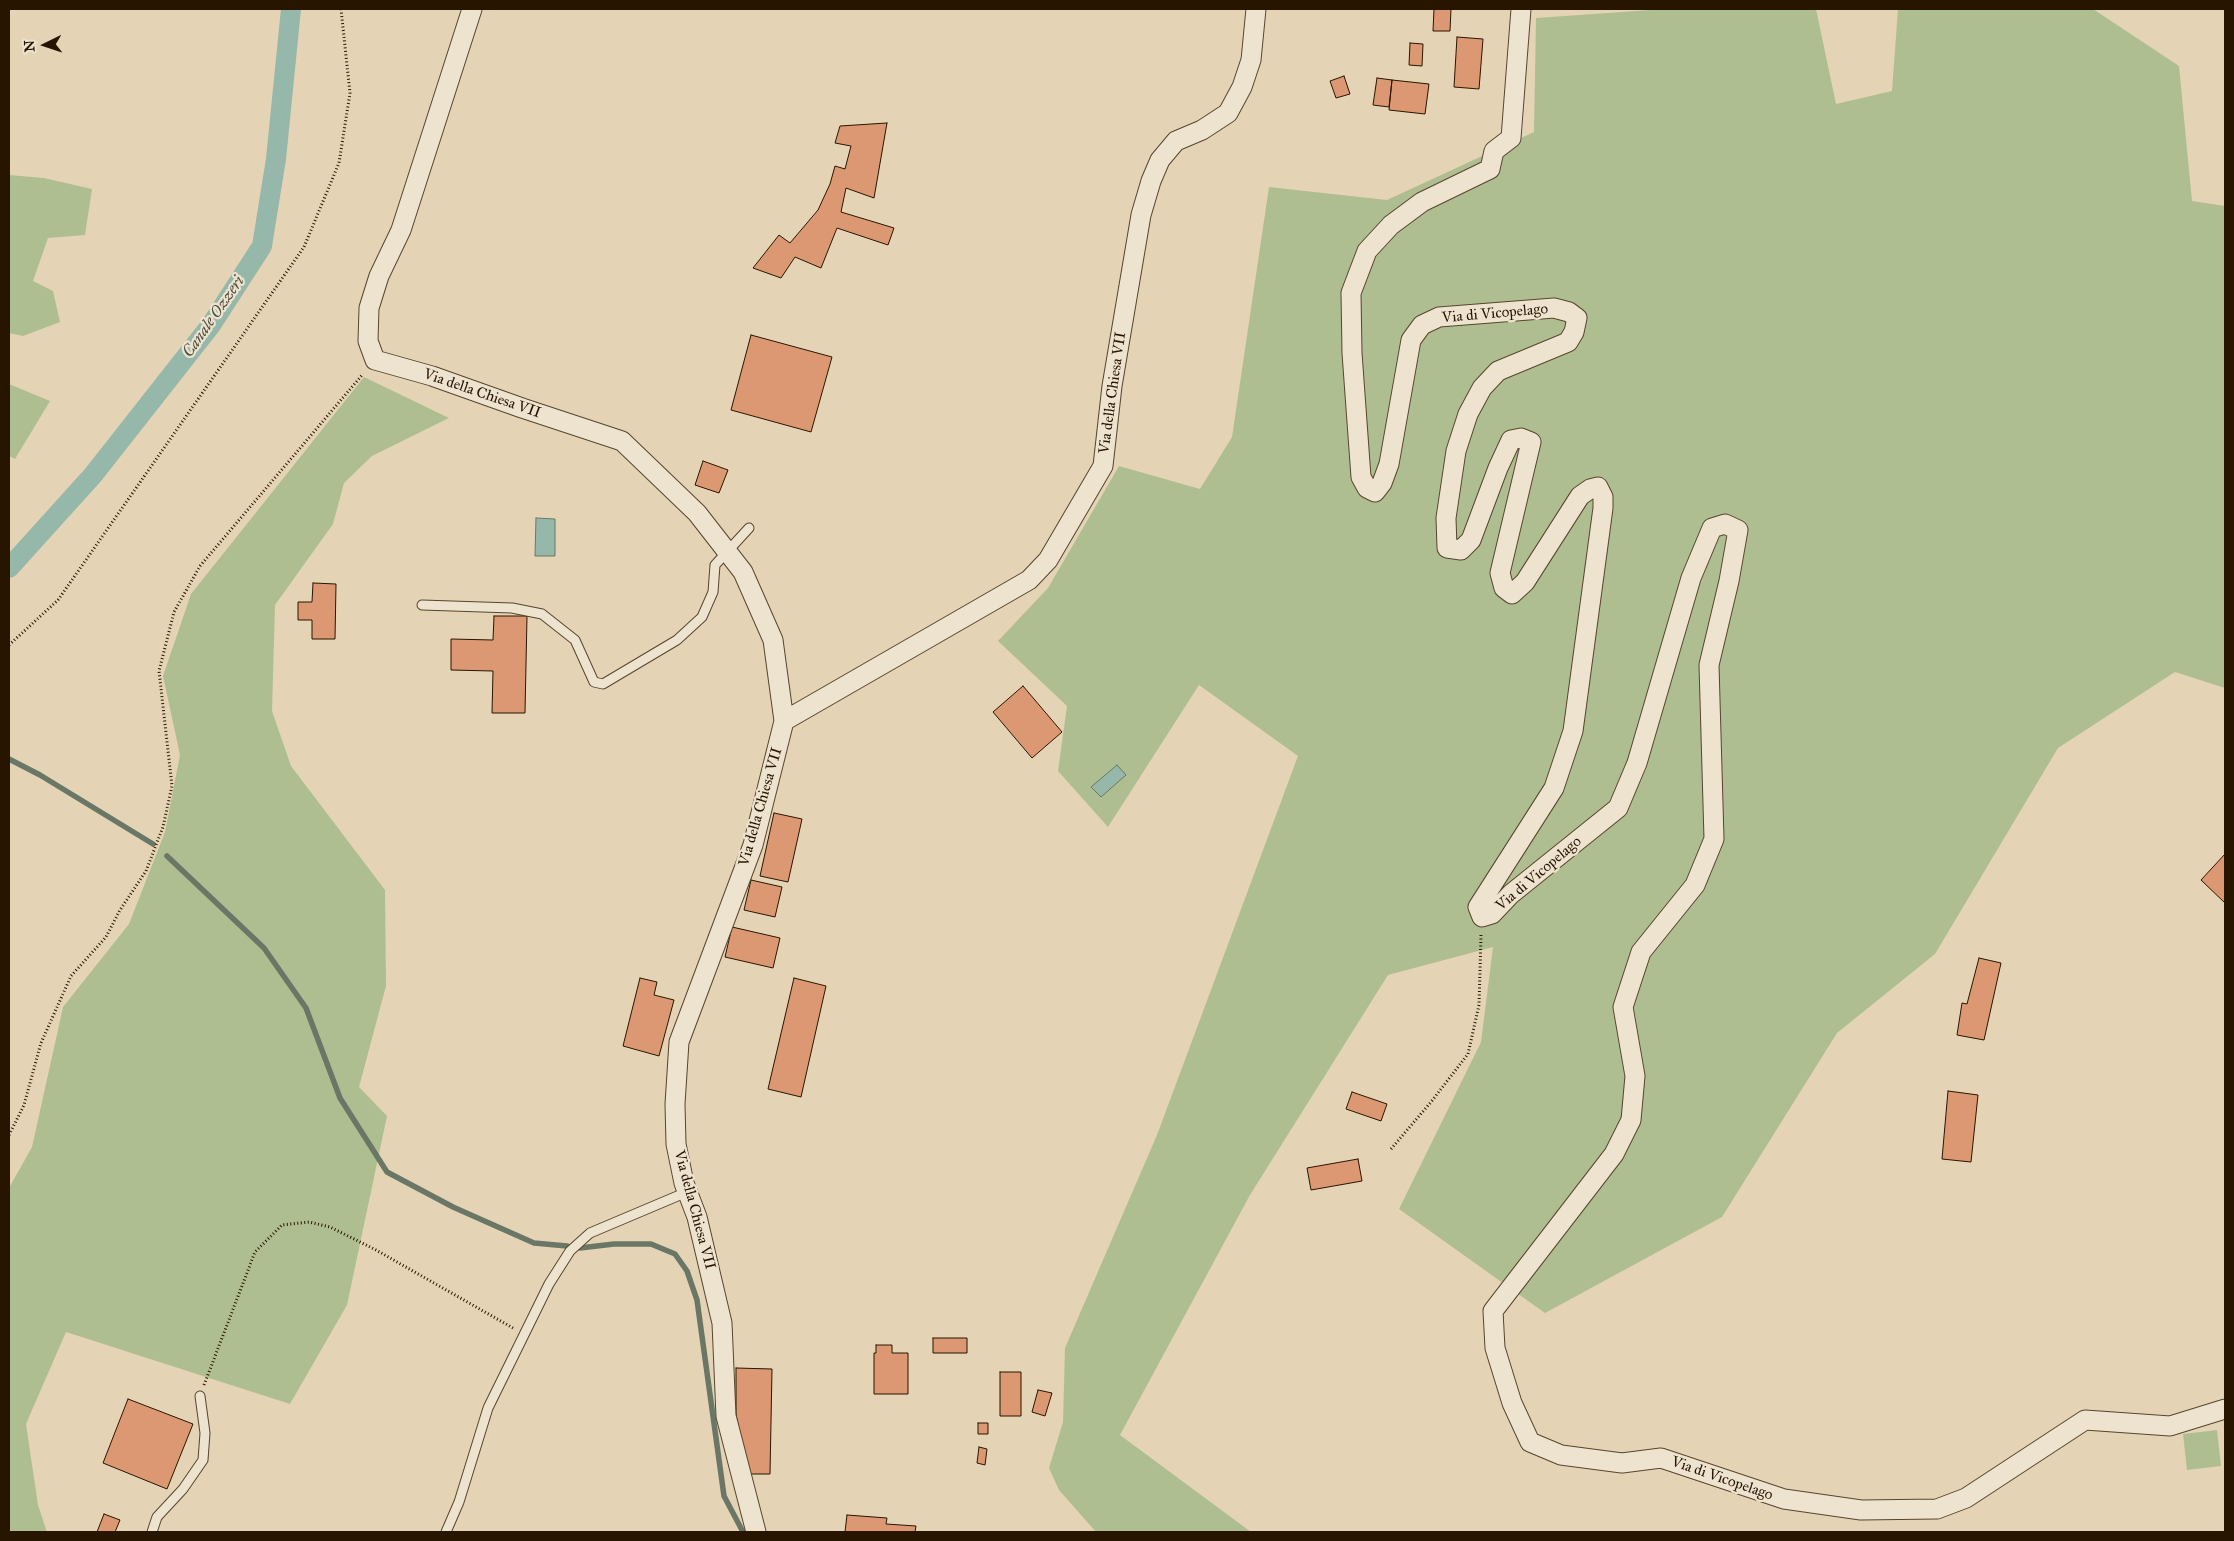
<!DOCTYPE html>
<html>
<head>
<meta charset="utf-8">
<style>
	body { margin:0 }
	#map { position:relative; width:2234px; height:1541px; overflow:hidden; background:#e4d4b5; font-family:"IM FELL Great Primer",serif }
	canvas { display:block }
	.frame { position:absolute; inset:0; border:10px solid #281500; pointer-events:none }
	.north { position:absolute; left:20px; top:20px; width:50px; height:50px; -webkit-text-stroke:4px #ede3cf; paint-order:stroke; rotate:266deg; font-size:14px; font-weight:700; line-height:20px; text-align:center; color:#281500 }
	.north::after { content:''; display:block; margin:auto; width:18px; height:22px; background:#281500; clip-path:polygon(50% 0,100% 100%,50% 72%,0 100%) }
</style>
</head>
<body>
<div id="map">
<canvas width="2234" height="1541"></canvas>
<div class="frame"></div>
<div class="north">N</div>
</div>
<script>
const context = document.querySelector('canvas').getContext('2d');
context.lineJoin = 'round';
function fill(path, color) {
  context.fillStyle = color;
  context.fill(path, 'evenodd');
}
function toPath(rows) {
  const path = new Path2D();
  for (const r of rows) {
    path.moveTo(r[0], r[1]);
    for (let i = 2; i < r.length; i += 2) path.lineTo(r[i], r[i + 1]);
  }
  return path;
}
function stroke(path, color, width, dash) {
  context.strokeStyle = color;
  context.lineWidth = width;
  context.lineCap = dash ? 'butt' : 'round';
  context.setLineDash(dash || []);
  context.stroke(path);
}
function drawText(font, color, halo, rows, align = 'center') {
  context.font = font + ' "IM FELL Great Primer",serif';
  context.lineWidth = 4.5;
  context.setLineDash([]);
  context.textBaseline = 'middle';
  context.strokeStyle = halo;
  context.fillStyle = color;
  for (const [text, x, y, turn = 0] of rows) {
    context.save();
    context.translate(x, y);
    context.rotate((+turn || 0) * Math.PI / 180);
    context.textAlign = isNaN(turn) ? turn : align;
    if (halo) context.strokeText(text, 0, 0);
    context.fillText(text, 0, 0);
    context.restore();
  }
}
fill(toPath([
	[1665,9,1816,9,1836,104,1892,91,1898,9,2093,9,2179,66,2192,201,2225,206,2225,688,2175,672,2058,748,1935,954,1837,1033,1722,1217,1545,1313,1399,1209,1481,1042,1493,947,1388,975,1250,1195,1120,1435,1251,1532,1096,1532,1059,1490,1049,1468,1063,1422,1065,1348,1157,1135,1298,756,1199,685,1108,827,1058,771,1067,706,998,641,1048,588,1119,466,1200,489,1232,437,1269,187,1387,200,1534,132,1536,18],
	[9,175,44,178,92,189,85,235,48,238,33,281,53,291,60,322,23,336,9,333],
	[364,377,449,418,372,456,344,483,333,524,275,605,272,711,291,766,385,890,386,986,359,1087,387,1116,347,1305,290,1404,66,1332,26,1424,38,1505,47,1532,9,1532,9,1188,32,1147,63,1007,129,924,165,832,180,755,163,676,191,594],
	[9,384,50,401,15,459,9,456],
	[2217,1430,2221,1466,2187,1470,2183,1434]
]), '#afbe91');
const water = toPath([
	[536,518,555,519,555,556,535,556,536,518],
	[1117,765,1126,775,1101,797,1091,787,1117,765]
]);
fill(water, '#96b8aa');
stroke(water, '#6a7766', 1);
stroke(toPath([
	[9,759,40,775,153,844],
	[167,856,264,948,306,1008,340,1098,387,1172,453,1207,534,1243,567,1246],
	[580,1248,614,1244,651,1244,675,1254,687,1271,697,1300,724,1496,743,1532]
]), '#6a7766', 5.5);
stroke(toPath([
	[9,568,93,475,211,325,262,246,276,159,291,9]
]), '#96b8aa', 20);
const building = toPath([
	[1434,9,1451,9,1450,31,1433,31,1434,9],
	[1457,37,1483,39,1479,89,1454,87,1457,37],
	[1410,43,1423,44,1422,66,1409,65,1410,43],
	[1344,76,1350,94,1336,98,1330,81,1344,76],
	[1377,78,1392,80,1389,107,1373,105,1377,78],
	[1392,80,1429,84,1425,114,1389,110,1392,80],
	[887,123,874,198,846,188,841,212,894,228,888,245,837,228,821,268,795,257,781,278,753,268,779,235,790,243,818,210,830,184,835,166,845,169,851,146,835,143,840,126,887,123],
	[751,335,832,357,811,432,731,410,751,335],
	[703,461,728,470,719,493,695,485,703,461],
	[313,583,336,584,335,639,312,639,312,620,298,620,298,602,312,602,313,583],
	[494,616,527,616,525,713,492,713,493,671,451,670,451,639,493,640,494,616],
	[1023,686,1062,732,1032,758,993,712,1023,686],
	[774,813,802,819,788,882,760,876,774,813],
	[2225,854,2225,903,2201,880,2225,854],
	[751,880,782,887,775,917,744,910,751,880],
	[732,927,780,938,773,968,725,957,732,927],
	[1979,958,2001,963,1984,1040,1957,1035,1962,1003,1967,1004,1979,958],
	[640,978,657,982,654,995,674,1000,659,1056,623,1046,640,978],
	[794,978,826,986,801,1097,768,1089,794,978],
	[1948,1091,1978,1095,1971,1162,1942,1159,1948,1091],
	[1352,1092,1387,1104,1381,1121,1346,1109,1352,1092],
	[1358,1159,1362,1181,1311,1190,1307,1168,1358,1159],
	[933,1338,967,1338,967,1353,933,1353,933,1338],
	[876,1345,892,1345,892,1353,908,1353,908,1394,874,1394,874,1353,876,1353,876,1345],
	[736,1368,772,1369,770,1474,747,1474,736,1414,736,1368],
	[1000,1372,1021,1372,1021,1416,1000,1416,1000,1372],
	[1038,1390,1052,1393,1045,1416,1032,1412,1038,1390],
	[128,1399,193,1424,167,1489,103,1463,128,1399],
	[978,1423,988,1423,988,1434,978,1434,978,1423],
	[979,1447,987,1449,985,1465,977,1463,979,1447],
	[104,1514,120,1520,115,1532,97,1532,104,1514],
	[847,1515,887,1518,886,1524,916,1526,915,1532,845,1532,847,1515]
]);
fill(building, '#db9873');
stroke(building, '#281500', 1);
const lane = toPath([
	[422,605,512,608,542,614,575,640,594,682,603,684,677,640,702,617,713,592,715,565,749,528],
	[152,1532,157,1517,183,1489,203,1460,205,1433,200,1396],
	[446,1532,459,1502,488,1408,549,1284,570,1251,590,1233,687,1192]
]);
const street = toPath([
	[472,9,401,230,379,276,369,308,368,341,375,360,432,376,522,408,622,441,697,513,743,572,773,640,784,721,753,845,679,1042,675,1104,676,1144,684,1183,697,1217,722,1323,726,1416,756,1532],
	[1521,9,1511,138,1494,151,1490,169,1422,202,1391,225,1367,251,1351,293,1352,353,1361,477,1367,488,1375,492,1382,483,1389,464,1411,340,1422,325,1439,317,1554,308,1569,312,1577,318,1574,332,1568,342,1498,371,1482,388,1468,414,1456,451,1446,518,1447,548,1461,550,1471,540,1498,468,1511,440,1521,438,1531,442,1500,573,1504,588,1512,594,1525,582,1580,496,1590,489,1598,487,1603,497,1603,508,1573,731,1554,788,1478,907,1482,917,1492,914,1511,894,1618,808,1637,763,1691,578,1712,528,1725,524,1738,530,1729,581,1709,665,1714,839,1695,885,1641,952,1623,1007,1635,1076,1631,1120,1614,1154,1493,1311,1495,1348,1512,1403,1530,1442,1561,1455,1622,1463,1661,1458,1784,1499,1861,1510,1937,1509,1966,1498,2085,1420,2170,1426,2225,1409],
	[784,721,1029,580,1048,560,1103,466,1112,386,1141,215,1151,181,1160,160,1176,141,1202,130,1228,113,1242,87,1251,60,1256,9]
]);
stroke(lane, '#57452d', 11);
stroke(street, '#57452d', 21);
stroke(toPath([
	[9,645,58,600,304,247,339,163,350,93,341,9],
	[9,1135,24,1105,41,1043,71,976,106,937,120,910,146,871,163,827,172,786,159,671,174,612,200,566,363,374],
	[1391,1149,1431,1102,1468,1054,1479,1005,1481,935],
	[204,1385,255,1252,282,1225,309,1222,330,1227,376,1250,513,1328]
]), '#281500', 3, [1, 2.5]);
stroke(lane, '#ede3cf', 9);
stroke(street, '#ede3cf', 19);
drawText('15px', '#281500', '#ede3cf', [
	["Via di Vicopelago",1495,314,-5],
	["Via della Chiesa VII",1113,393,-82],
	["Via della Chiesa VII",482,394,19],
	["Via della Chiesa VII",761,807,-74],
	["Via di Vicopelago",1539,874,-40],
	["Via della Chiesa VII",694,1210,75],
	["Via di Vicopelago",1722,1479,19]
]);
drawText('italic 16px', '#4e4e3c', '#ede3cf', [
	["Canale Ozzeri",214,317,-55]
]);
</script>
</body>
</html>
